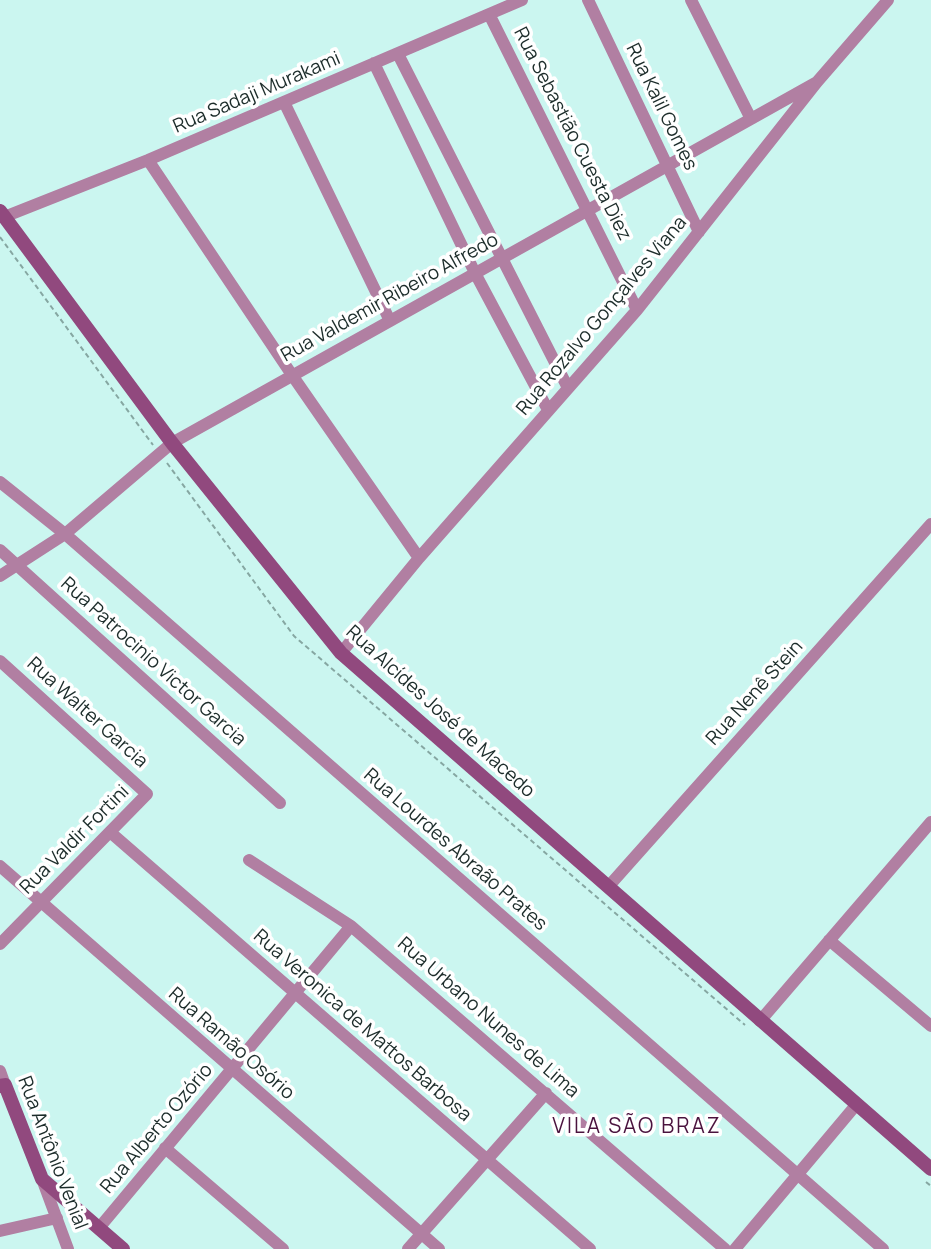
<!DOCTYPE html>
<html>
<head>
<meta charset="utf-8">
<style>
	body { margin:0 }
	canvas { display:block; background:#cbf6f0 }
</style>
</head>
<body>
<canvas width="931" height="1249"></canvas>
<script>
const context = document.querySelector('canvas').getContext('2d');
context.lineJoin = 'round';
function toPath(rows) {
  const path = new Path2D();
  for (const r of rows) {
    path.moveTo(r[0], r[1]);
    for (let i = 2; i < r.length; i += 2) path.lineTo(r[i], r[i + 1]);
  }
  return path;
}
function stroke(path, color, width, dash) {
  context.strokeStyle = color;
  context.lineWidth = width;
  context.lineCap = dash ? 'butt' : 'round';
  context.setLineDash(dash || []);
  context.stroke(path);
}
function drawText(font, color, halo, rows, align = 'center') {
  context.font = font + ' Manrope,sans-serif';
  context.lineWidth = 7;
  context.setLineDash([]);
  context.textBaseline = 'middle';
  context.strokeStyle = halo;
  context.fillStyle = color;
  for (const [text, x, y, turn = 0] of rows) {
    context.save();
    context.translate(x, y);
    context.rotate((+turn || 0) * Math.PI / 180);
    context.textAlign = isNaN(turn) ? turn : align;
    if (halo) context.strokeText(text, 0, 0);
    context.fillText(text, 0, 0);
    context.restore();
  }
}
stroke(toPath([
	[0,237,153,445],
	[167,463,294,636,745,1025],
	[926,1182,931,1186]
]), '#86a7a2', 2, [5, 3.5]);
stroke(toPath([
	[588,0,699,232],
	[691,0,751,119],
	[489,14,637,310],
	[398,54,568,388],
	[374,63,475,273,548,410],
	[284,102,390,321],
	[148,160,292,375,419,558],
	[4,217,148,160,522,0],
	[0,482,65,534,883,1249],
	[0,550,280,803],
	[0,576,65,534,172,443,817,82],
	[341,653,419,558,637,310,817,82,888,0],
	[0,661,147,794,0,944],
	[110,832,590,1249],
	[249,860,351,926,725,1249],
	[0,866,439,1249],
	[608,887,931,524],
	[829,940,931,1026],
	[760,1021,931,822],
	[0,1071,5,1085],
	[165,1148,283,1249],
	[42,1179,68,1249],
	[99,1228,351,926],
	[0,1231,57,1218],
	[408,1249,546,1093],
	[735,1249,856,1105]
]), '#b17fa2', 12);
stroke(toPath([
	[0,211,172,443,341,653,931,1169],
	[0,1086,5,1085,42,1179,123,1249]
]), '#91497e', 14);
drawText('19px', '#1c2c2a', '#fff', [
	["Rua Sadaji Murakami",257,93,-23],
	["Rua Kalil Gomes",661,107,64],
	["Rua Sebastião Cuesta Diez",572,134,63],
	["Rua Valdemir Ribeiro Alfredo",390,298,-29],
	["Rua Rozalvo Gonçalves Viana",602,316,-50],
	["Rua Patrocinio Victor Garcia",153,662,42],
	["Rua Nenê Stein",755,693,-48],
	["Rua Alcídes José de Macedo",440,712,42],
	["Rua Walter Garcia",87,713,42],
	["Rua Valdir Fortini",75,840,-45],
	["Rua Lourdes Abraão Prates",455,850,41],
	["Rua Urbano Nunes de Lima",488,1018,41],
	["Rua Veronica de Mattos Barbosa",362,1026,41],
	["Rua Ramão Osório",231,1044,41],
	["Rua Alberto Ozório",157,1129,-50],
	["Rua Antônio Venial",52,1153,69]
]);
context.letterSpacing = '2px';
drawText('21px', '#4a133e', '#fff', [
	["VILA SÃO BRAZ",637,1127]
]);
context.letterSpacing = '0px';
</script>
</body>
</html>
